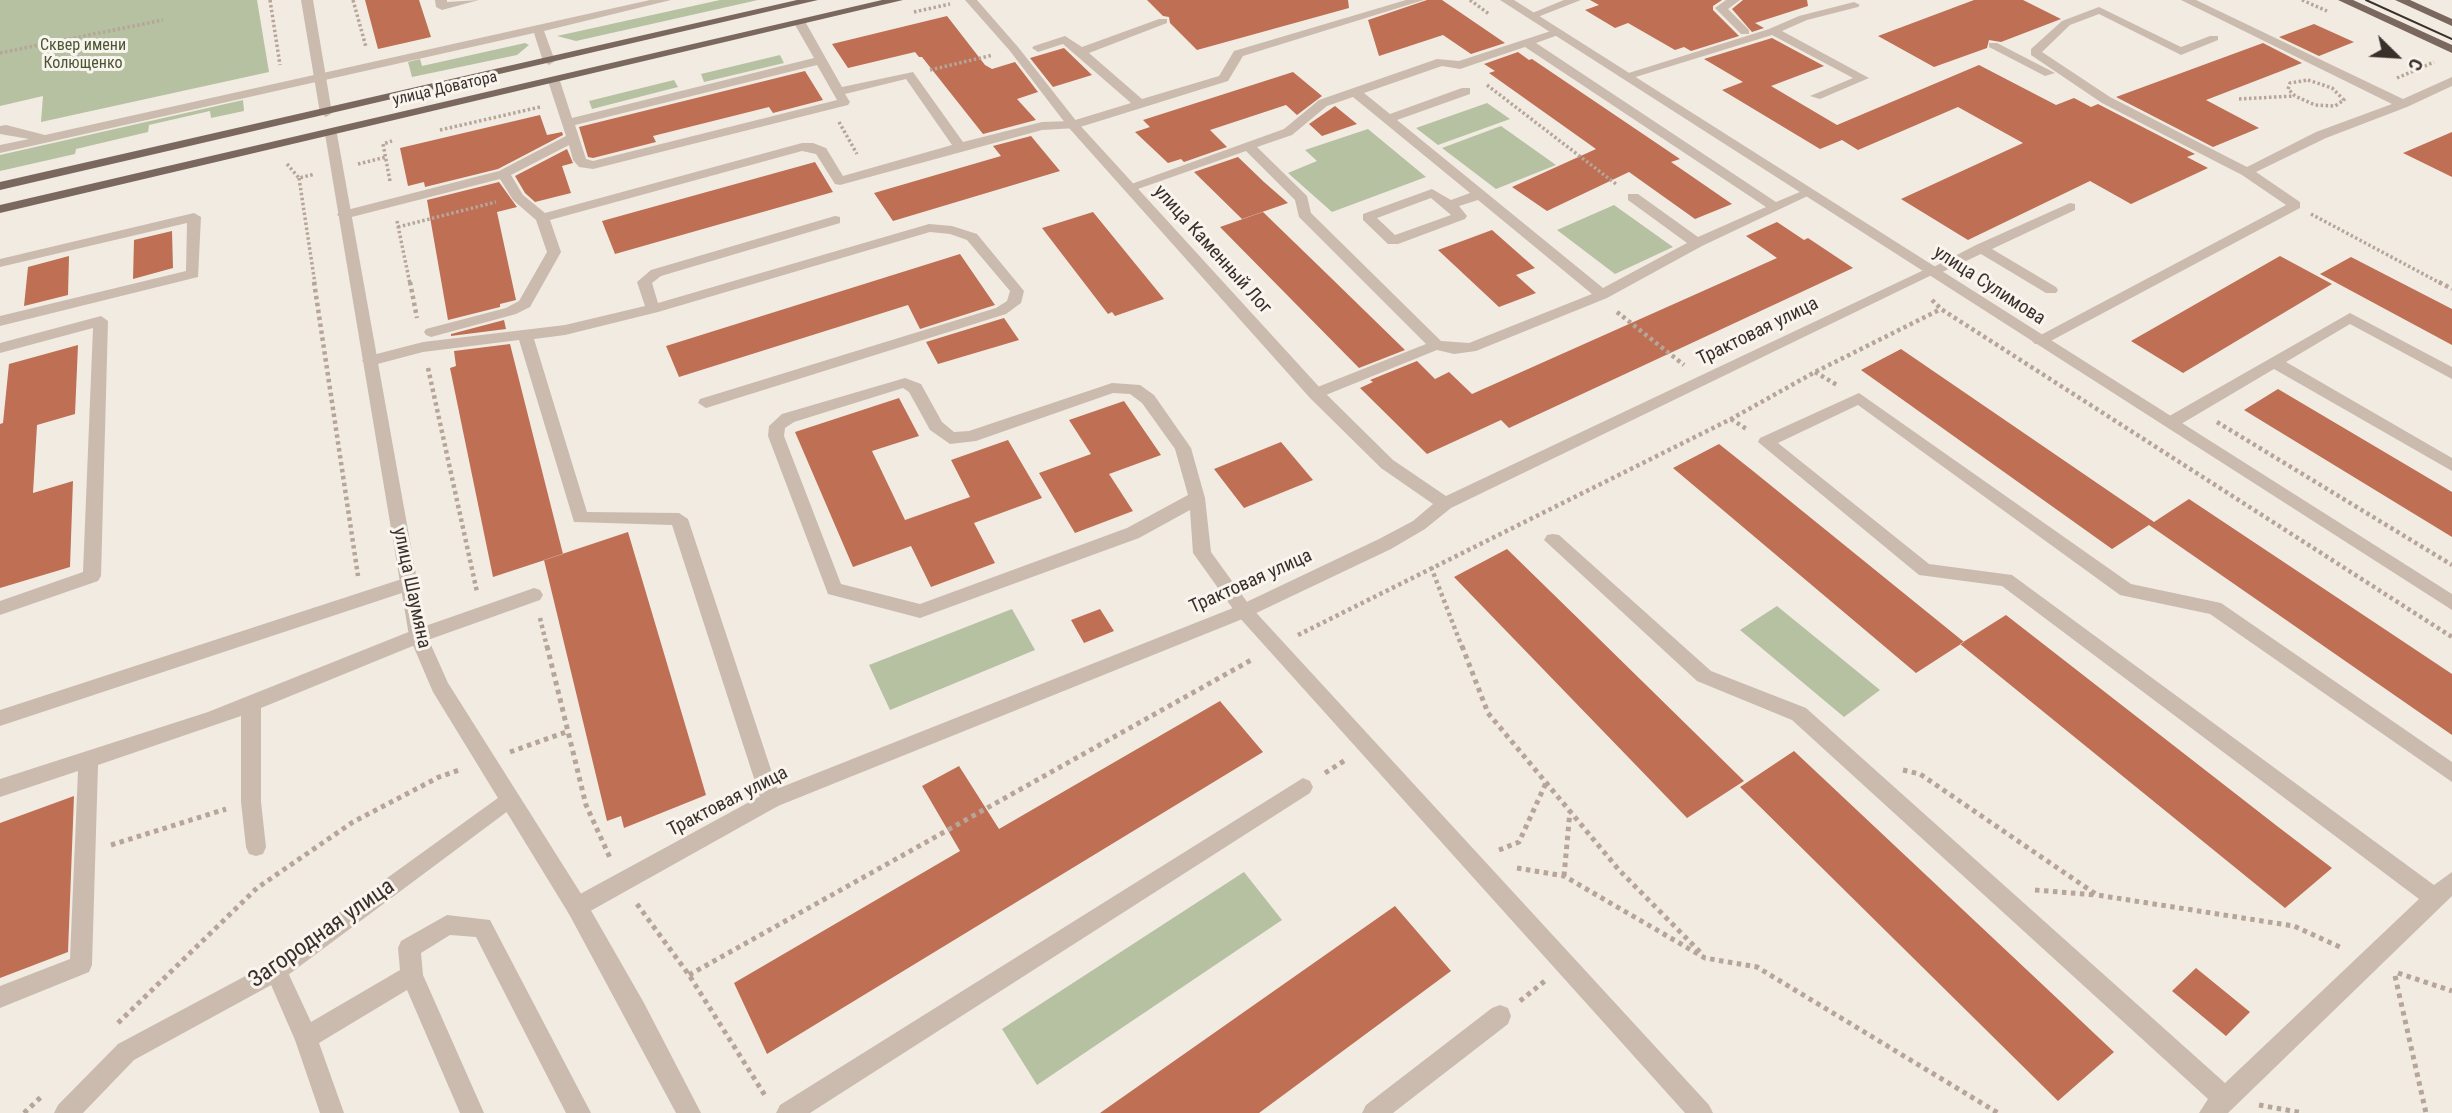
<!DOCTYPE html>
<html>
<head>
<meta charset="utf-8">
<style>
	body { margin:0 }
	#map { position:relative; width:2452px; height:1113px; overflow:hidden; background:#f2ebe2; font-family:"Roboto Condensed",sans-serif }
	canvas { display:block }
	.north { position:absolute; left:2361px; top:21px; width:70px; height:70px; -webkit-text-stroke:5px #faf4ee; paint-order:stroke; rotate:114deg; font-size:19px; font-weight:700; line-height:28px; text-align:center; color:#39302c }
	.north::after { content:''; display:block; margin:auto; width:24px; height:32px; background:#39302c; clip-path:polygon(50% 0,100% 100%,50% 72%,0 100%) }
</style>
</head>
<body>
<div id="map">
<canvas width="2452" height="1113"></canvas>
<div class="north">С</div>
</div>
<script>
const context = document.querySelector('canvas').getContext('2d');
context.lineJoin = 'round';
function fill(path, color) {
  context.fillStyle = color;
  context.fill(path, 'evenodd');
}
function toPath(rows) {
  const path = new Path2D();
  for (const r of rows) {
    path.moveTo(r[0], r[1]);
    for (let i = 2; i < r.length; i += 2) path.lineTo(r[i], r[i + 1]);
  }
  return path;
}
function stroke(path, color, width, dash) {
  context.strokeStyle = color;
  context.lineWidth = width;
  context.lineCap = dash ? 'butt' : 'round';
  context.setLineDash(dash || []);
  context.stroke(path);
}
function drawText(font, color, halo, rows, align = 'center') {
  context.font = font + ' "Roboto Condensed",sans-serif';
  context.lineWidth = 6;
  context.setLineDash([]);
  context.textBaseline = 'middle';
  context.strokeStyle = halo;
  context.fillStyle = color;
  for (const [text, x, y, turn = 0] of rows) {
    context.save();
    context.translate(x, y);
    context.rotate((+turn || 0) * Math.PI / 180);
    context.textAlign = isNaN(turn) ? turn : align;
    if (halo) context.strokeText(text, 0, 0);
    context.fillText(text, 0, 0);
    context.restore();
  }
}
fill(toPath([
	[0,0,257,0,269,72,41,122,43,96,0,106],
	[720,0,758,0,576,41,557,36],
	[525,43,529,45,517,55,412,77,408,62,420,59,422,66],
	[780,55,784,63,704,82,701,74],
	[674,80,678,87,592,109,589,101],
	[243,100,244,111,211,118,210,111,149,125,148,132,76,149,75,154,0,171,0,155],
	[1487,103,1510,119,1438,145,1416,128],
	[1501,126,1556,165,1496,189,1442,148],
	[1368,129,1426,177,1332,212,1288,173,1317,161,1305,150],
	[1614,205,1673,247,1615,274,1557,230],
	[1777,606,1880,690,1844,717,1740,630],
	[1012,609,1035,650,890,710,869,665],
	[1244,872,1282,920,1037,1085,1002,1029]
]), '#b6c1a2');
fill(toPath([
	[365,0,419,0,431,37,378,49],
	[1147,0,1348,0,1349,8,1197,50,1170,23,1169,17,1163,16],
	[1427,0,1442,0,1505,43,1471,54,1443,35,1379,56,1368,20],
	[1590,0,1722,0,1713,6,1713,10,1739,36,1691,51,1684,47,1675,50,1628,23,1615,28,1585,10,1599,5],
	[1743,0,1807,0,1808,6,1755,23,1764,28,1752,32,1732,9],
	[1974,0,2023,0,2061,19,2001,42,1989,40,1987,48,1934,67,1878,36],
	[947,16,985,65,992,69,1015,62,1038,92,1017,99,1036,120,983,134,922,57,919,57,915,52,848,68,832,44],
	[2314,24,2354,42,2319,56,2279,37],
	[1772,38,1824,66,1771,86,1837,125,1979,65,2056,105,2074,98,2091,107,2098,104,2195,154,2187,157,2208,168,2131,204,2090,181,1968,240,1901,199,2023,143,1958,107,1858,150,1842,140,1820,149,1722,90,1743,82,1704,59],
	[2263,43,2302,63,2206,100,2259,128,2213,147,2116,97],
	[1064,48,1092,75,1053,87,1030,58],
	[1518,52,1529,60,1532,59,1680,159,1671,162,1732,204,1695,219,1629,172,1547,211,1512,187,1596,149,1489,73,1495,71,1484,64],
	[805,71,823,100,773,113,769,107,653,136,656,142,593,158,588,157,579,127],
	[1293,72,1322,96,1297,115,1286,105,1210,130,1227,147,1184,162,1181,159,1168,163,1135,132,1150,127,1143,120],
	[1335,106,1357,124,1322,136,1309,124],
	[540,115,547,135,562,132,563,135,498,169,425,187,424,182,408,186,400,148],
	[2452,132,2452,177,2403,153],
	[1031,136,1060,171,893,221,874,193,1001,156,993,146],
	[567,149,573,163,562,166,571,193,535,202,525,193,515,176],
	[1238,157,1264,182,1288,203,1242,219,1194,172],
	[815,162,833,192,615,254,602,221],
	[499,182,517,207,497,212,516,300,500,304,500,307,448,320,427,200],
	[1093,212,1164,299,1115,316,1112,312,1108,314,1042,228],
	[1263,212,1327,274,1405,350,1359,368,1220,227],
	[1777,222,1804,240,1808,238,1853,268,1509,428,1501,420,1427,454,1360,388,1373,382,1370,380,1417,361,1435,379,1449,372,1472,394,1777,258,1746,236],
	[1492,230,1535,268,1516,275,1536,293,1499,307,1438,250],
	[172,231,173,268,133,279,134,240],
	[960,254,995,305,920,329,908,305,679,377,666,346],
	[69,256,68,295,24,306,28,267],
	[2280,256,2332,284,2183,373,2131,341],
	[2351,257,2452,309,2452,345,2320,274],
	[1004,318,1019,340,938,364,926,342],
	[504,320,506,329,451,336,451,334],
	[510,344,563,554,493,577,450,368,456,366,454,351],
	[78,345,75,414,37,425,33,493,73,481,70,567,0,588,0,424,3,423,9,364],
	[1901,349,2154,522,2189,499,2452,674,2452,735,2149,525,2112,549,1861,370],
	[2278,389,2452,492,2452,537,2244,410],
	[899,398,919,436,872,451,905,520,970,497,951,460,1008,440,1042,498,974,523,995,563,931,587,911,546,853,567,795,432],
	[1124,401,1161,455,1109,474,1133,511,1075,533,1039,473,1091,454,1069,420],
	[1281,442,1313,480,1244,508,1214,469],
	[1719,444,1753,471,1964,642,1916,673,1673,468],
	[628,532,706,795,624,828,621,816,607,821,544,560],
	[1507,549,1592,632,1744,781,1687,818,1454,577],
	[1100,609,1114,631,1084,643,1071,620],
	[2006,615,2277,826,2332,868,2285,908,1960,644],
	[1220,701,1263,752,767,1054,734,983,960,851,922,786,959,766,999,829],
	[1794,751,2061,1002,2114,1052,2058,1101,1740,787],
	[74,796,68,952,0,978,0,823],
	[1395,906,1451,971,1259,1113,1100,1113],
	[2196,968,2250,1012,2226,1036,2172,991]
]), '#be6f54');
stroke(toPath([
	[270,0,280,65],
	[353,0,366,47],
	[1470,0,1489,14],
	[2302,0,2327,11],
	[914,12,950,4],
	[0,53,163,20],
	[930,70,993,55],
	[2397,78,2434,62],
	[2308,80,2332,88,2344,100,2335,106,2315,105,2295,96,2288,89,2290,83,2308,80],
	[1487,85,1616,184],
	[2239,99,2294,96],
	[839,122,857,154],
	[440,130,540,107],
	[287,164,299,178,315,174],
	[358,164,386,157],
	[299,178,315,284],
	[390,181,383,144,392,141],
	[2311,214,2442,284],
	[397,221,410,284],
	[398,227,496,202]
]), '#b6a598', 3.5, [2.5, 2.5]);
stroke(toPath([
	[314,282,358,576],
	[410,282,417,318],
	[2439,282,2452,289],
	[1932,300,1941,309,2452,637],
	[1617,312,1684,365],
	[428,368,477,592],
	[1815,372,1837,385],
	[1731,419,1748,430],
	[2217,422,2452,565],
	[1431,567,1462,647],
	[540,618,547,647],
	[1298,635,1731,419,1815,372,1941,309]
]), '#b6a598', 4.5, [3.5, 3.5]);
stroke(toPath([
	[547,646,586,805,611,860],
	[1462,646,1488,713,1619,870,1701,953],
	[510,752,569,731],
	[1903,770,1920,774,2097,895,2294,926,2342,948],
	[1325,773,1347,759],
	[111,845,226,809],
	[1499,850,1519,842,1546,783],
	[1517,868,1564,876,1705,958,1757,967,1998,1113],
	[1564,876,1570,811],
	[2035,890,2096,895],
	[637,904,689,975,766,1097],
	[2398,973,2452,991],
	[689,975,1253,659],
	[2395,976,2426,1113],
	[1520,1001,1546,980],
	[118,1023,257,888,353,822,439,777,462,769],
	[2259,1105,2303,1113],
	[24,1113,41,1097]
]), '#b6a598', 5, [4.5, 4.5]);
fill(toPath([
	[435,0,447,0,447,2,479,0,442,10,436,7,435,0],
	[650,0,671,0,544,31,555,61,549,65,543,61,534,33,0,153,0,145,29,139,0,134,0,126,6,125,45,135,650,0],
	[1406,0,1424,0,1243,56,1228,81,1077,128,1042,130,840,185,835,184,816,154,802,151,550,220,561,252,530,307,516,314,431,337,426,335,424,332,426,329,506,308,519,301,547,252,536,220,513,200,500,179,344,219,337,215,339,212,499,171,566,136,548,81,550,78,560,81,572,118,814,58,794,23,800,20,806,23,842,87,913,72,963,142,1042,122,1072,121,1131,103,1063,44,1038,52,1032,48,1034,46,1065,36,1082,47,1159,19,1167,19,1167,23,1089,53,1142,99,1219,76,1234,51,1406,0],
	[817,65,837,100,593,161,586,159,575,125,817,65],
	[906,79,952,145,843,176,826,148,813,143,802,143,545,213,523,195,511,175,569,145,573,160,579,167,593,169,848,105,850,102,845,94,906,79],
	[1564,0,1581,0,1535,18,1525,16,1564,0],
	[1726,0,1740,0,1728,9,1749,30,1749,34,1741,34,1715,8,1726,0],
	[2181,0,2196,0,2403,99,2452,77,2452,86,2407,107,2326,138,2256,172,2300,202,2300,208,2045,344,2035,344,2032,341,2035,338,2286,205,2242,175,2102,103,2031,55,2031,49,2062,21,2099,7,2181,47,2210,36,2218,36,2218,40,2181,55,2099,14,2070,25,2042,52,2110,97,2247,167,2316,132,2392,104,2181,0],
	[1854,2,1860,5,1858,7,1807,20,1782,31,1869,78,1820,99,1810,96,1853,78,1772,35,1629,79,1619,76,1769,29,1799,16,1854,2],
	[1557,29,1563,32,1561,34,1536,43,1776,202,1807,189,1814,193,1702,246,1607,298,1476,351,1454,354,1437,350,1316,399,1310,398,1308,394,1310,390,1426,344,1299,217,1295,200,1246,151,1135,190,1125,190,1123,187,1284,129,1319,100,1437,59,1459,61,1557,29],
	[1525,47,1766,207,1698,237,1638,194,1628,194,1628,200,1687,243,1603,288,1397,120,1470,94,1470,88,1462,88,1390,114,1364,93,1442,66,1460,69,1525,47],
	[1353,97,1470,193,1451,200,1432,189,1363,214,1363,220,1388,244,1398,244,1465,219,1467,216,1459,206,1478,200,1592,294,1469,343,1441,341,1311,213,1307,196,1257,147,1292,135,1327,106,1353,97],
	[1431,198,1451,215,1395,235,1377,218,1431,198],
	[1989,43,1997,43,2055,73,2045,76,1989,47,1989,43],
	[2070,203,2075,204,2075,210,1992,249,2056,287,2058,290,2056,293,2046,293,1981,254,1936,275,1926,275,1924,272,1976,245,2070,203],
	[194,213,201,217,198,277,0,326,0,316,186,271,187,223,0,267,0,259,194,213],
	[835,216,840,217,840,223,661,276,652,283,658,303,929,224,952,226,977,234,1024,291,1021,303,1006,314,706,408,698,403,700,399,996,308,1007,301,1010,291,967,240,950,234,930,232,658,312,565,335,534,339,587,512,679,513,688,519,781,800,778,806,771,809,764,806,761,800,672,525,574,522,519,340,423,352,370,366,362,361,365,357,423,342,565,325,645,306,637,282,651,270,835,216],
	[2350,313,2452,367,2452,379,2350,324,2286,362,2452,458,2452,471,2274,369,2176,427,2170,429,2162,423,2164,419,2350,313],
	[101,316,108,321,101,576,98,581,0,615,0,601,83,572,93,328,0,353,0,343,101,316],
	[905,378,921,384,942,422,954,432,969,431,1112,383,1140,385,1154,395,1191,448,1205,498,1211,552,1250,606,1709,1105,1713,1113,1685,1113,1238,616,1193,553,1190,510,1139,538,920,618,828,594,768,436,769,426,782,414,905,378],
	[903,388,909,392,930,430,950,444,976,441,1113,393,1130,394,1142,403,1175,449,1188,495,1127,528,920,604,841,584,784,436,785,428,794,422,903,388],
	[1859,393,2131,584,2221,603,2452,762,2452,782,2210,614,2120,595,1858,405,1778,443,1929,564,2012,575,2434,885,2452,872,2452,896,2228,1113,2199,1113,2208,1099,1792,720,1697,681,1544,540,1547,535,1553,534,1559,535,1711,671,1806,708,2225,1083,2419,899,2002,586,1919,575,1758,442,1760,438,1859,393],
	[408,577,414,579,417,584,414,589,0,726,0,710,408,577],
	[534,588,540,590,543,595,540,600,425,641,261,708,261,802,266,847,263,854,256,856,249,854,246,847,241,802,241,716,98,765,92,965,89,972,0,1008,0,986,70,959,78,771,0,797,0,779,208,712,411,631,534,588],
	[1303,778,1310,781,1313,787,1310,793,810,1113,776,1113,780,1105,1303,778],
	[447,915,490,920,591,1113,566,1113,476,937,450,935,421,953,423,975,484,1113,460,1113,407,990,319,1043,344,1113,320,1113,295,1040,265,971,268,964,276,960,284,964,311,1022,400,970,398,948,401,941,447,915],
	[1500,1005,1508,1008,1511,1016,1508,1024,1393,1113,1362,1113,1366,1105,1492,1008,1500,1005]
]), '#cabbae');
fill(toPath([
	[965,0,977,0,1018,47,1077,122,1322,390,1393,460,1446,496,1926,269,1936,269,1938,272,1451,508,1425,529,1391,549,1250,616,778,806,585,914,577,917,569,914,566,907,569,900,764,794,1238,606,1379,539,1413,521,1433,504,1381,468,1310,398,1069,128,1010,51,965,0],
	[509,790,516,793,519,799,516,805,284,978,134,1060,83,1113,54,1113,58,1105,118,1044,268,964,509,790]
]), '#cabbae');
fill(toPath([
	[301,0,313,0,332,113,326,117,320,113,301,0],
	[1500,0,1514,0,2452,594,2452,610,1500,0],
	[331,130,337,134,427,636,448,683,585,900,644,1003,701,1113,676,1113,569,914,433,692,409,636,325,134,331,130]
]), '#cabbae');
fill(toPath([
	[797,0,818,0,0,190,0,182,797,0],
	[882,0,903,0,0,213,0,205,882,0],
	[2338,0,2353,0,2452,45,2452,53,2338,0],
	[2395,0,2410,0,2452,19,2452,26,2395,0]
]), '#7a685e');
stroke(toPath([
	[2366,0,2452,39]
]), '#39302c', 2);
drawText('16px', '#485631', '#faf4ee', [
	["Сквер имени",83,46],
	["Колющенко",83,64]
]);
drawText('16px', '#39302c', '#faf4ee', [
	["улица Доватора",445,89,-13]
]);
drawText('19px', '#39302c', '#faf4ee', [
	["улица Каменный Лог",1212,250,48],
	["улица Сулимова",1989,286,33],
	["Трактовая улица",1758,332,-26],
	["Трактовая улица",1251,582,-24],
	["улица Шаумяна",411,588,78],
	["Трактовая улица",728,802,-27]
]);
drawText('23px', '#39302c', '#faf4ee', [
	["Загородная улица",322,934,-35]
]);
</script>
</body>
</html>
